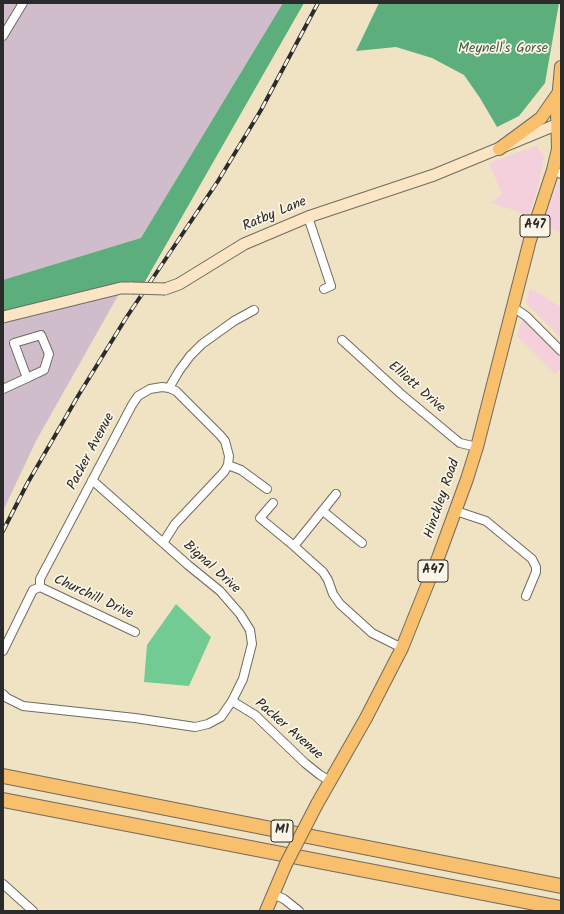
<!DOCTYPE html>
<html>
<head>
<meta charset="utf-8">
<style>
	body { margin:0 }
	#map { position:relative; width:564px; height:914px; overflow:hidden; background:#efe3c4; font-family:Kalam,sans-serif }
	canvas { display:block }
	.frame { position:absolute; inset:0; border:4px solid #2b2b2b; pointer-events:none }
</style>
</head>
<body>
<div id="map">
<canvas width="564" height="914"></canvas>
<div class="frame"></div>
</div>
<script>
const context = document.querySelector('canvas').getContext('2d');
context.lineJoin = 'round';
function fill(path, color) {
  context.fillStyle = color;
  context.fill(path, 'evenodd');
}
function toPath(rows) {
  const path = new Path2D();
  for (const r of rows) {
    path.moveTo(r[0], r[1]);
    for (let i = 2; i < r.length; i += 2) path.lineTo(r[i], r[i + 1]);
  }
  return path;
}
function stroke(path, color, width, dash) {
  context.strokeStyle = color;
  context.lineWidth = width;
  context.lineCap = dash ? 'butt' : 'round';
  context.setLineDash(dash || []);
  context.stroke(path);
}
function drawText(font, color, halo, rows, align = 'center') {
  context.font = font + ' Kalam,sans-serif';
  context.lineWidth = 3.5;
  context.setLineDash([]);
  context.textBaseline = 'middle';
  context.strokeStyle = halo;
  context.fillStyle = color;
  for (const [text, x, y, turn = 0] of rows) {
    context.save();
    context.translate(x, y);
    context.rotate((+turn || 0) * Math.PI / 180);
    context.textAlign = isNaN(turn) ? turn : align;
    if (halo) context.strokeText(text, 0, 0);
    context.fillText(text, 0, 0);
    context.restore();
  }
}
fill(toPath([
	[535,146,537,146,544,156,539,183,529,215,491,203,502,194,489,163],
	[561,180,561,233,542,224,558,182],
	[530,288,561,307,561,338,526,303],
	[523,317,561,355,561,368,555,374,517,336]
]), '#f4cfdc');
fill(toPath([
	[3,3,283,3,36,441,3,511]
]), '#d0bdcc');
fill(toPath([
	[176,604,211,637,189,686,144,682,147,645]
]), '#71cb92');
fill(toPath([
	[283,3,304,3,143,285,3,314,3,280,141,238],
	[379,3,559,3,545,83,519,116,497,127,480,98,464,75,432,58,396,47,356,51]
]), '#5caf7c');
const minor = toPath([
	[3,36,23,3],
	[553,170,561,174],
	[308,217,331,286,324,289],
	[513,307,526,316,561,351],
	[342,340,401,394,455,439,460,443,477,447],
	[3,389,27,378,44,370,49,354,41,335,14,343,27,378],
	[228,465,241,470,267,489],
	[92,480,188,565,220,591,240,614,250,630,252,644,243,679,232,701],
	[336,494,294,546,323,572,328,580,333,594,340,604,372,633,402,648],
	[273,503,260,518,294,546],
	[323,511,362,543],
	[456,511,486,521,532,559,536,567,536,572,526,596],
	[163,543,175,524,224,472,228,465,229,456,225,441,220,435,176,391,169,388],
	[40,587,135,632],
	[3,651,33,590,40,587,40,579,132,405,138,396,150,389,162,387,169,388,179,371,190,356,202,344,234,321,254,310],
	[3,694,7,698,23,706,135,718,195,727,208,724,221,717,232,701,255,715,305,763,320,775,330,781],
	[3,884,33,911],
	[273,894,284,899,299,911]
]);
const secondary = toPath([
	[165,289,179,284,244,244,308,217,434,175,558,124],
	[3,317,121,288,132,288]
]);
const primary = toPath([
	[499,149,541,118,557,95],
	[317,804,366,718,402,648,438,558,467,479,477,447,530,240,553,170,558,149,557,111,561,67],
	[266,911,286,864]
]);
const motorway = toPath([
	[3,776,561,886],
	[3,800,561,908]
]);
stroke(minor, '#706b61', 10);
stroke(secondary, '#706b61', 13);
stroke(primary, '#706b61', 14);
stroke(motorway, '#706b61', 16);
stroke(minor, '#fff', 8);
stroke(secondary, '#fce5c4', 11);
stroke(primary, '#f8bf6c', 12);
stroke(motorway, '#f8bf6c', 14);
const rail = toPath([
	[3,531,27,484,78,396,126,318,218,181,261,110,318,3]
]);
stroke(rail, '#2b2b2b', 4);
stroke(rail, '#fcf5e5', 2.5, [8]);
const secondaryBridge = toPath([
	[132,288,165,289]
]);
const primaryBridge = toPath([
	[286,864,317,804]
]);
stroke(secondaryBridge, '#706b61', 13, []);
stroke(primaryBridge, '#706b61', 14, []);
stroke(secondaryBridge, '#fce5c4', 11);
stroke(primaryBridge, '#f8bf6c', 12);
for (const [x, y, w] of [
	[535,226,30],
	[433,571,30],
	[282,831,22]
]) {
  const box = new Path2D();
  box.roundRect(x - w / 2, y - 11, w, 22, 3);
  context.fillStyle = '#fcf5e5';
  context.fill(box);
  stroke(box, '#2b2b2b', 1);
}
drawText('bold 13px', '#2b2b2b', null, [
	["A47",535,226],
	["A47",433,571],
	["M1",282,831]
]);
drawText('14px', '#405b4a', '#fcf5e5', [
	["Meynell's Gorse",503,50]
]);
drawText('14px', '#2b2b2b', '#fcf5e5', [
	["Ratby Lane",275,215,-23],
	["Elliott Drive",416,388,41],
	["Packer Avenue",92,452,-62],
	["Hinckley Road",443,499,-71],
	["Bignal Drive",211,568,42],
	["Churchill Drive",93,598,25],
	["Packer Avenue",288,730,41]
]);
</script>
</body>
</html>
